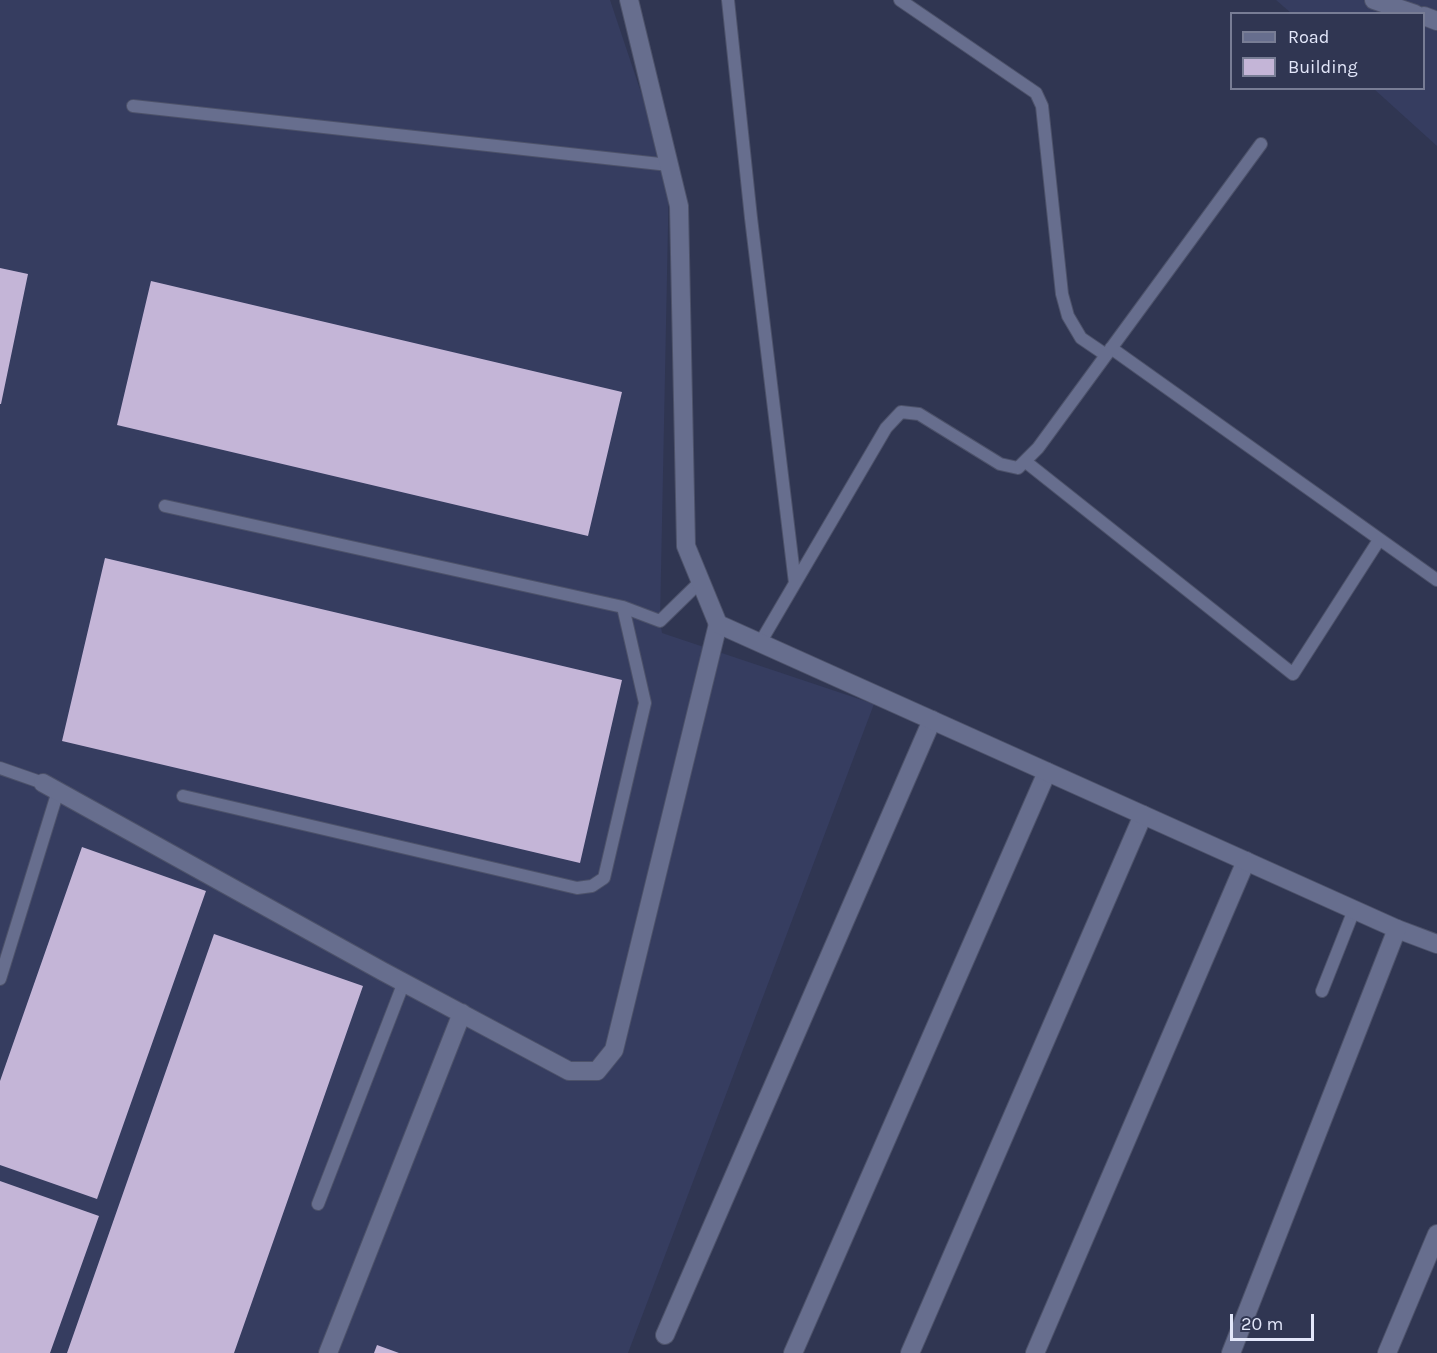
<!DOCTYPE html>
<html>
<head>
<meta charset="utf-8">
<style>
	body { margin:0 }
	#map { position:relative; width:1437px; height:1353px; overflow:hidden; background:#303652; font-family:Karla,sans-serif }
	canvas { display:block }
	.legend { position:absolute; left:1230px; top:12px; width:195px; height:78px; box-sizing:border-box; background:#303652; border:2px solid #787d95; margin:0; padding:8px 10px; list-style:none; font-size:18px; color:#e3e7fa }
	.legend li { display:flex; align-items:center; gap:12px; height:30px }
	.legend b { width:30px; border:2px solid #787d95 }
	.scale { position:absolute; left:1230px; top:1314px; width:84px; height:27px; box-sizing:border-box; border:3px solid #e3e7fa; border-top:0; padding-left:8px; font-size:18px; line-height:21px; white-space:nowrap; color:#e3e7fa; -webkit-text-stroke:4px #303652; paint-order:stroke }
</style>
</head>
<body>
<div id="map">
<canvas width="1437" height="1353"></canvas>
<ul class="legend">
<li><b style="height:8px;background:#676e8e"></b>Road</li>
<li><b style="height:16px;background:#c4b5d7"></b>Building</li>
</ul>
<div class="scale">20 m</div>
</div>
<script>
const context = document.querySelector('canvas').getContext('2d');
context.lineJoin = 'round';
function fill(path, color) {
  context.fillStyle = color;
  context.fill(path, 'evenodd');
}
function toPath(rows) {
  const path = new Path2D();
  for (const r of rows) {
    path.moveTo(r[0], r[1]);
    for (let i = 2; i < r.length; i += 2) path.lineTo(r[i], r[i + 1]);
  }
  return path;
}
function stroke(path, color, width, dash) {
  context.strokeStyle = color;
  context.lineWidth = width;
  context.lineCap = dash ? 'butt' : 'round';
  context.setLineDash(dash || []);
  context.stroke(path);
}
fill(toPath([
	[0,0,610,0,669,176,660,621,662,633,874,704,628,1353,0,1353],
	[1276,0,1437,0,1437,146,1374,89,1424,88,1424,14,1291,13]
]), '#363d60');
fill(toPath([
	[0,268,28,274,1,404,0,404],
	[151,281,622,392,588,536,117,425],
	[105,558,622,680,580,863,62,741],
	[82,847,206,891,97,1199,0,1165,0,1081],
	[214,934,363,986,234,1353,67,1353],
	[0,1181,99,1216,50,1353,0,1353],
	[377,1345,399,1353,374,1353]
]), '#c4b5d7');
const service = toPath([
	[728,0,751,218,795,583],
	[900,0,1036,93,1042,106,1062,294,1068,316,1081,338,1106,355],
	[133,106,669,165],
	[1111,348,1437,580],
	[1026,462,1293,674,1379,540],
	[165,506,623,607,660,621,701,581],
	[760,643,886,428,901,412,919,414,1000,464,1018,468,1038,448,1261,144],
	[0,768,43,783],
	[183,796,577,888,592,886,604,878,645,703,623,607],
	[0,979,58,791],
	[1322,991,1354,910],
	[318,1204,404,982]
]);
const minor = toPath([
	[1374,0,1415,14],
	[1424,16,1437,21],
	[43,783,382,971,569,1071,597,1071,614,1050,718,624],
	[1397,929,1437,944],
	[665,1335,932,720],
	[328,1353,462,1013],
	[793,1353,1047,772],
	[910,1353,1143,815],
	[1035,1353,1246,861],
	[1387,1353,1437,1234]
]);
const tertiary = toPath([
	[629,0,679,206,686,546,718,624,1397,929,1231,1353]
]);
stroke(service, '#4d526a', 14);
stroke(minor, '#4d526a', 20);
stroke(tertiary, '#4d526a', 20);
stroke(service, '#676e8e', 12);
stroke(minor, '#676e8e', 18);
stroke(tertiary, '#676e8e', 18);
</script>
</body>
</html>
